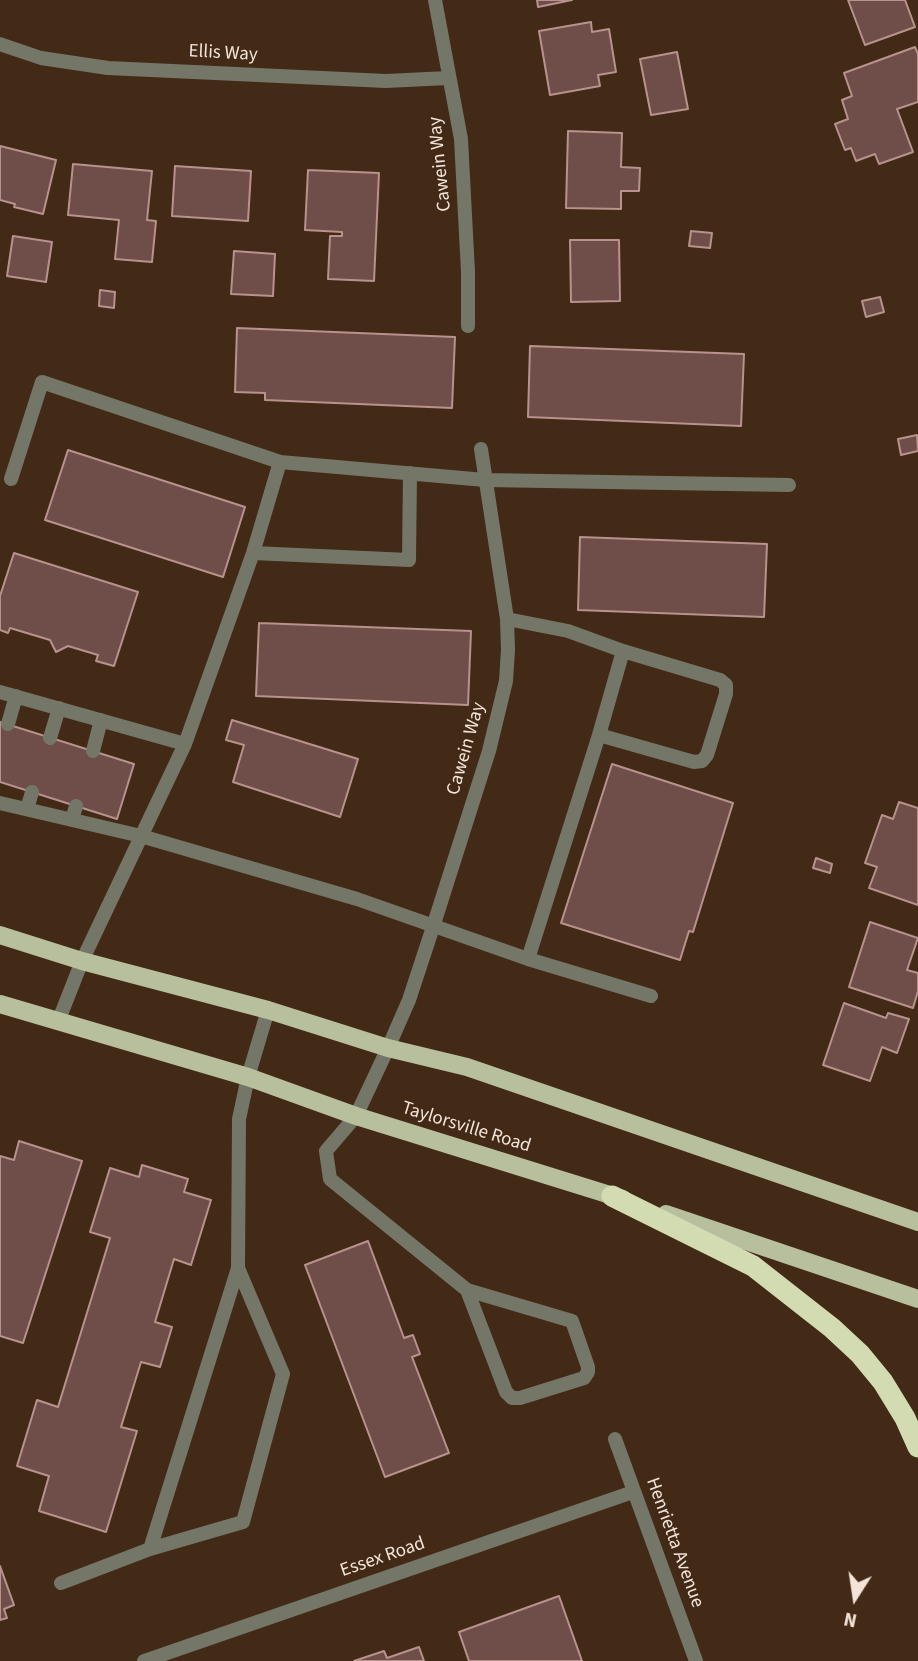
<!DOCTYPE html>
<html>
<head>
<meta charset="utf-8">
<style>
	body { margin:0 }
	#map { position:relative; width:918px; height:1661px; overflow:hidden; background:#422a17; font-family:"Source Sans 3",sans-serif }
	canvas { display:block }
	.north { position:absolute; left:820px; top:1563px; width:70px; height:70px; -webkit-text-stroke:5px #422a17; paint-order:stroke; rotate:192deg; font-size:19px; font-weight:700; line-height:28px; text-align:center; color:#f4e4d8 }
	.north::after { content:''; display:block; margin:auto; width:24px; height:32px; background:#f4e4d8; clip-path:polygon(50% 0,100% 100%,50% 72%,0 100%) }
</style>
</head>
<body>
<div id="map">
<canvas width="918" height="1661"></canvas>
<div class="north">N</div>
</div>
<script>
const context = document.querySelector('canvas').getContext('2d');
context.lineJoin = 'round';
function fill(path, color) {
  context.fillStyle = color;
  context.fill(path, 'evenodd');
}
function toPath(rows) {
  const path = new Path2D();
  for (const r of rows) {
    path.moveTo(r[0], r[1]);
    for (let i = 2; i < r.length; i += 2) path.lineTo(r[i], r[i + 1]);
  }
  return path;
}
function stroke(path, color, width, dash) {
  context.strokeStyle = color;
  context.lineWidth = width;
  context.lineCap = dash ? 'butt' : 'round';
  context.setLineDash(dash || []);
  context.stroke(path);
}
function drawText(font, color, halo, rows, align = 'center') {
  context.font = font + ' "Source Sans 3",sans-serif';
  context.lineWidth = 5;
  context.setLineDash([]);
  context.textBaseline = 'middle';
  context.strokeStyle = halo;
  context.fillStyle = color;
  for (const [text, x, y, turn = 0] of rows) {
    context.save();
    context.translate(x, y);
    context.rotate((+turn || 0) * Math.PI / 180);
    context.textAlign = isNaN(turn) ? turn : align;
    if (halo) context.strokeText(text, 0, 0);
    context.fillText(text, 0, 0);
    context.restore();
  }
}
const building = toPath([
	[537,0,572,0,538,7,537,0],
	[848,0,905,0,915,27,865,45,848,0],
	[591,22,592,32,609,29,616,72,598,75,600,86,550,95,539,31,591,22],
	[915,47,918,54,918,102,897,109,913,152,879,164,875,154,856,161,851,148,845,150,835,124,848,119,842,100,852,96,844,73,915,47],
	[677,52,688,109,651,115,640,59,677,52],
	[568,131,622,133,621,167,640,168,639,191,621,191,621,209,566,208,568,131],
	[0,146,56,160,43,214,14,207,15,204,0,200,0,146],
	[73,164,152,171,147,220,156,221,152,262,115,259,119,220,68,215,73,164],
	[175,166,251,171,248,221,172,216,175,166],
	[308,170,379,173,374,281,328,279,330,236,342,236,342,232,305,230,308,170],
	[691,231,712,233,710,248,689,246,691,231],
	[13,236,52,242,46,282,7,276,13,236],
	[570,240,619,240,620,301,571,302,570,240],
	[234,251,275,254,273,296,231,294,234,251],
	[100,290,115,292,114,308,99,306,100,290],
	[880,297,884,312,866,317,862,301,880,297],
	[237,328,455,337,452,408,265,400,265,393,235,392,237,328],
	[530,346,744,354,741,426,528,417,530,346],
	[917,435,918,451,901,455,898,439,917,435],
	[68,450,245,507,223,577,45,520,68,450],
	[580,537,767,544,764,617,578,610,580,537],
	[14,553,138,592,114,666,96,661,98,655,68,646,56,652,50,640,10,628,8,633,0,630,0,596,14,553],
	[259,623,471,631,468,705,256,696,259,623],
	[232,720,358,759,340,817,233,782,244,745,226,740,232,720],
	[0,722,134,764,117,819,0,782,0,722],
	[612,764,733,803,693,932,689,931,680,960,561,923,612,764],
	[899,802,918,808,918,905,869,888,877,867,865,863,882,815,893,819,899,802],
	[816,858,832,864,830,873,813,868,816,858],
	[870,922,918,938,907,970,918,973,918,991,913,1008,849,987,870,922],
	[844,1003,886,1018,888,1013,909,1019,897,1053,882,1047,870,1081,823,1065,844,1003],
	[19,1141,82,1161,23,1343,0,1336,0,1156,14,1160,19,1141],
	[142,1165,188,1179,184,1192,211,1200,191,1265,174,1259,155,1322,172,1327,160,1367,141,1362,121,1427,137,1431,106,1532,39,1511,49,1476,17,1466,37,1400,58,1407,110,1238,90,1232,110,1168,139,1177,142,1165],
	[368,1241,404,1338,413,1335,420,1354,412,1357,449,1453,385,1477,305,1265,368,1241],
	[0,1566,14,1605,4,1609,7,1618,0,1620,0,1566],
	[559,1596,582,1661,469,1661,459,1632,559,1596],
	[419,1647,424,1661,354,1661,384,1651,387,1658,419,1647]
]);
fill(building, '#6f4d48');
stroke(building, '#b8928c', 2);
stroke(toPath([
	[280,462,485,480,789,485],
	[11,479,42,382,280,462,253,553,185,744,82,961,58,1022],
	[253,553,409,560,410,473],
	[0,692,185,744],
	[8,724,16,696],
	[599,735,694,762,702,761,707,755,726,694,726,685,720,680,623,651],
	[50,738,59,708],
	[93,751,101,720],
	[0,803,141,836,357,899,528,959,599,735,623,651,568,631,507,619],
	[27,809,32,792],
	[72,820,76,806],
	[528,959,651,996],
	[388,1048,356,1116,326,1151,330,1179,467,1290,506,1392,512,1398,520,1398,584,1378,588,1372,588,1367,572,1321,467,1290],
	[238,1268,283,1374,243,1522,150,1549,238,1268,239,1119,248,1077,268,1010],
	[61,1583,150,1549]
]), '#747767', 14);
stroke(toPath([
	[435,0,461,139,468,272,468,326],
	[0,44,41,58,108,68,386,81,448,78],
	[388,1048,409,1000,433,927,489,751,506,681,508,650,507,619,481,449],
	[615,1439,696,1661],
	[144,1661,633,1492]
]), '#747767', 14);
stroke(toPath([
	[0,935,82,961,268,1010,388,1048,467,1067,918,1222],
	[0,1004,248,1077,356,1116,623,1199],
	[666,1214,918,1299]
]), '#b8bf9d', 18);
stroke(toPath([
	[612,1196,753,1266,832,1328,860,1354,883,1382,905,1418,918,1447]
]), '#d3dbb2', 21);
drawText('19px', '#f4e4d8', '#422a17', [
	["Ellis Way",223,54,3],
	["Cawein Way",441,164,-96],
	["Cawein Way",467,749,-74],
	["Taylorsville Road",466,1128,17],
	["Henrietta Avenue",674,1543,70],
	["Essex Road",383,1558,-19]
]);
</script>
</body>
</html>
